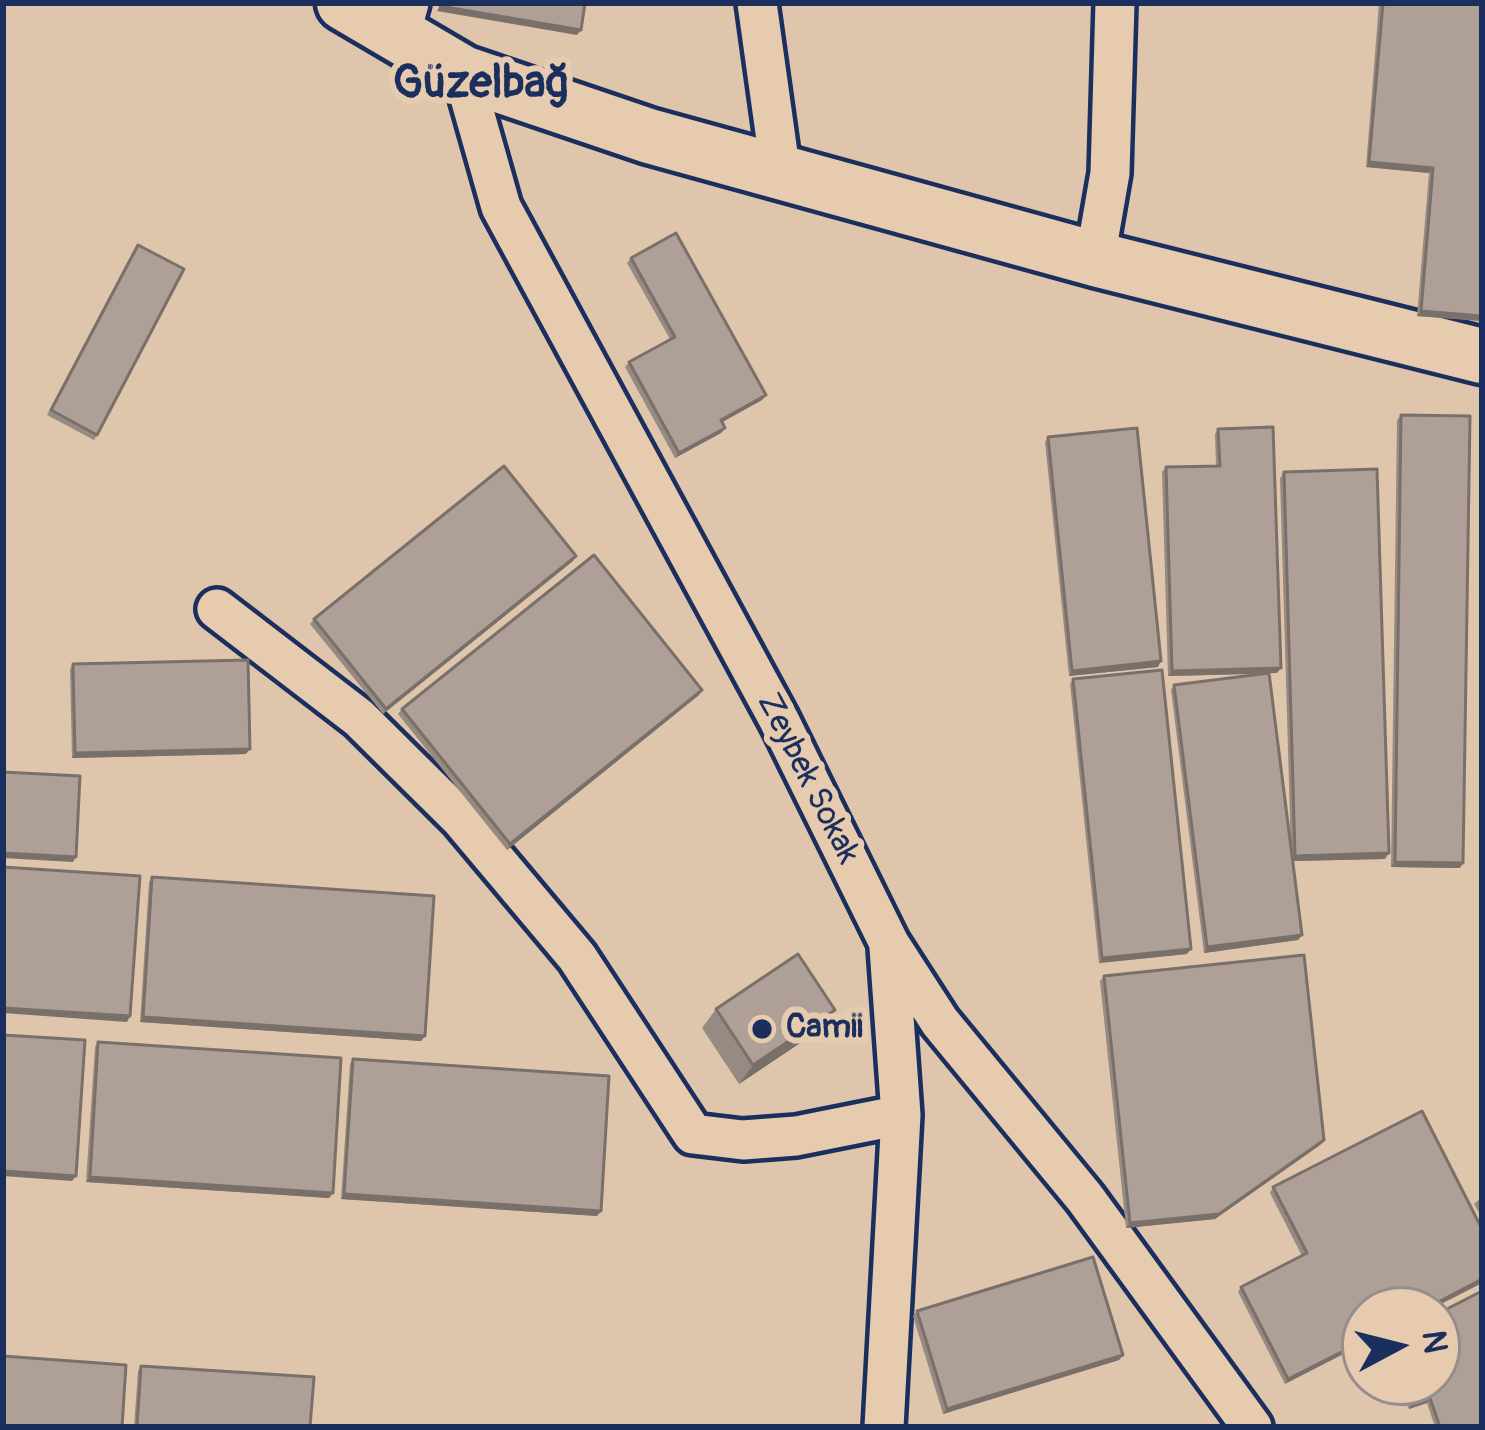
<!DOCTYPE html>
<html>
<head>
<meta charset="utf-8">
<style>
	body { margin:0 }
	#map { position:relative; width:1485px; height:1430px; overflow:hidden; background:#dfc5ab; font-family:Pangolin,sans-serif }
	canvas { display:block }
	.frame { position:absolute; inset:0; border:6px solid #1b2f5e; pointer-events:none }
	.north { position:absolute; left:1341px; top:1286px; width:120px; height:120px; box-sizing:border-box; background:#e7cbae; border:3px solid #958d8e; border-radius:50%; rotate:83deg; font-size:33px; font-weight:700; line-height:48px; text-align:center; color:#1b2f5e }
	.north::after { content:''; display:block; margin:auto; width:42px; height:54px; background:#1b2f5e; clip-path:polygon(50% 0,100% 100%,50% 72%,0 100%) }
</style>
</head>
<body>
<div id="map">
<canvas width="1485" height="1430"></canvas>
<div class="frame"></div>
<div class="north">N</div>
</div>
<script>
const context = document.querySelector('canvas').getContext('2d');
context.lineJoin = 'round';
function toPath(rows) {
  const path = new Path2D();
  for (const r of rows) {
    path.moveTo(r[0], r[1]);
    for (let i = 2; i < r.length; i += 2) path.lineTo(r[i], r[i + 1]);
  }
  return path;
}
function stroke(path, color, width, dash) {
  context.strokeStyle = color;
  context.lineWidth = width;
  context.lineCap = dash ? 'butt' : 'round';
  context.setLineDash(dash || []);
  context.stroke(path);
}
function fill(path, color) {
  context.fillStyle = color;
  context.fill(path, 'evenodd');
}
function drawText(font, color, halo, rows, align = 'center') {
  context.font = font + ' Pangolin,sans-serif';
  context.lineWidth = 12;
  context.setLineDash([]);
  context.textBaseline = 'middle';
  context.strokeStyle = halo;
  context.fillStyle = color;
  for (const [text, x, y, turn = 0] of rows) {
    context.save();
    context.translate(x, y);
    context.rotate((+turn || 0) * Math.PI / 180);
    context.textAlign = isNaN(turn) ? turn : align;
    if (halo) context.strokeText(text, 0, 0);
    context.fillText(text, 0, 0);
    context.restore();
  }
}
const street = toPath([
	[757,3,781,175],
	[401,32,409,3],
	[463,73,501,207,779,720,889,943,940,1022,1085,1198,1252,1427],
	[1095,259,1110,173,1115,3],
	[217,609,359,718,461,819,577,957,693,1134,743,1140,796,1136,901,1115],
	[884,1427,901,1115,889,948]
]);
const secondary = toPath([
	[344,3,463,73,649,136,1095,259,1482,356]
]);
stroke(street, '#1b2f5e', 48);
stroke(secondary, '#1b2f5e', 63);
stroke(street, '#e7cbae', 39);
stroke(secondary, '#e7cbae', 54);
fill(toPath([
	[1379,3,1482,3,1482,321,1417,316,1429,173,1366,167],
	[134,250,97,435,94,440,47,415],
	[631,258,766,395,762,400,722,422,725,428,721,433,675,458,625,367,629,362,670,339,627,263],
	[1401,415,1460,868,1391,867,1397,420],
	[1218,429,1277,673,1269,673,1291,852,1280,478,1284,472,1385,859,1292,861,1302,935,1298,940,1204,953,1171,690,1174,685,1264,674,1168,676,1162,472,1166,467,1216,466,1215,434],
	[1048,437,1158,667,1069,676,1045,442],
	[573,561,383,714,310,624,314,619],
	[73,664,246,754,72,758,70,669],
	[1073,679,1187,954,1099,963,1070,684],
	[699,695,507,850,398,714,402,709],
	[152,877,425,1036,421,1041,140,1022,149,882],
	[1104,976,1324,1140,1320,1145,1215,1219,1126,1228,1100,981],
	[716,1009,821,1029,739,1084,702,1028],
	[98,1042,333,1193,329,1198,86,1182,95,1047],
	[353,1059,601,1211,597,1216,341,1199,350,1064],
	[1273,1187,1482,1283,1429,1310,1365,1310,1285,1384,1238,1292,1241,1287,1302,1256,1270,1193],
	[1482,1197,1482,1218,1474,1204],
	[917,1311,1123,1355,1119,1360,943,1414,913,1316],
	[141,1366,310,1427,134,1427,138,1371],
	[1393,1382,1437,1382,1482,1427,1435,1427,1427,1403,1409,1409]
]), '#968a82');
fill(toPath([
	[440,6,581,30,577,35,437,11],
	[1369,162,1433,168,1429,173,1366,167],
	[1421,311,1482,316,1482,321,1417,316],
	[766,395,762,400,717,425,721,420],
	[725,428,721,433,675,458,679,453],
	[576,556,573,561,383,714,386,709],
	[1161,661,1158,667,1069,676,1072,671],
	[1281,668,1277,673,1168,676,1172,671],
	[702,690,699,695,507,850,510,844],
	[250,749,246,754,72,758,75,753],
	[3,853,76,857,73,862,3,858],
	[1389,853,1385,859,1292,861,1295,856],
	[1395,862,1463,863,1460,868,1391,867],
	[1302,935,1298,940,1204,953,1207,947],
	[1191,949,1187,954,1099,963,1102,958],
	[3,1008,130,1016,127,1022,3,1013],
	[835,1010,821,1029,739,1084,753,1065],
	[143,1017,425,1036,421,1041,140,1022],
	[1324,1140,1320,1145,1215,1219,1126,1228,1130,1223],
	[3,1171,76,1176,72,1181,3,1176],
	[90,1177,333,1193,329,1198,86,1182],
	[344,1194,601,1211,597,1216,341,1199],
	[1482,1279,1482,1283,1429,1310,1423,1310],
	[1365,1340,1365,1343,1285,1384,1288,1379],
	[1123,1355,1119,1360,943,1414,947,1409],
	[1430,1398,1427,1403,1409,1409,1412,1404]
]), '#7a706a');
const building = toPath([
	[441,3,585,3,581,30,440,6,441,3],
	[1383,3,1482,3,1482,316,1421,311,1433,168,1369,162,1383,3],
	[676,233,766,395,721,420,725,428,679,453,629,362,675,337,631,258,676,233],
	[138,245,184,269,97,435,51,410,138,245],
	[1401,415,1470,416,1463,863,1395,862,1401,415],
	[1273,427,1281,668,1172,671,1166,467,1220,466,1218,429,1273,427],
	[1137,428,1161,661,1072,671,1048,437,1137,428],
	[504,466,576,556,386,709,314,619,504,466],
	[1377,469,1389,853,1295,856,1284,472,1377,469],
	[594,555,702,690,510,844,402,709,594,555],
	[248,660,250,749,75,753,73,664,248,660],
	[1162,670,1191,949,1102,958,1073,679,1162,670],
	[1269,673,1302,935,1207,947,1174,685,1269,673],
	[3,772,80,776,76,857,3,853,3,772],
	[3,867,140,876,130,1016,3,1008,3,867],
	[152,877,434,896,425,1036,143,1017,152,877],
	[798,954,835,1010,753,1065,716,1009,798,954],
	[1304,955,1324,1140,1219,1214,1130,1223,1104,976,1304,955],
	[3,1035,85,1040,76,1176,3,1171,3,1035],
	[98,1042,341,1058,333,1193,90,1177,98,1042],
	[353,1059,609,1076,601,1211,344,1194,353,1059],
	[1422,1111,1482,1229,1482,1279,1423,1310,1365,1310,1365,1340,1288,1379,1241,1287,1307,1253,1273,1187,1422,1111],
	[1093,1257,1123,1355,947,1409,917,1311,1093,1257],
	[1482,1291,1482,1427,1440,1427,1430,1398,1412,1404,1399,1382,1437,1382,1437,1314,1482,1291],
	[3,1356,126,1365,122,1427,3,1427,3,1356],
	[141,1366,314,1377,310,1427,137,1427,141,1366]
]);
fill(building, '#aea097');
stroke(building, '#7a706a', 3);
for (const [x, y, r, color] of [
	[762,1029,12,"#1b2f5e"]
]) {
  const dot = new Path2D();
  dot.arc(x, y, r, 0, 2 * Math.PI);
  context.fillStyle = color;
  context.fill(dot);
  stroke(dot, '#e7cbae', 4.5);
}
drawText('33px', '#1b2f5e', '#e7cbae', [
	["Zeybek Sokak",807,779,63]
]);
drawText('bold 33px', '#1b2f5e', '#e7cbae', [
	["Camii",786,1029]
], 'left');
drawText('bold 45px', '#1b2f5e', '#e7cbae', [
	["Güzelbağ",481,86]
]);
</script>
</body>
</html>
